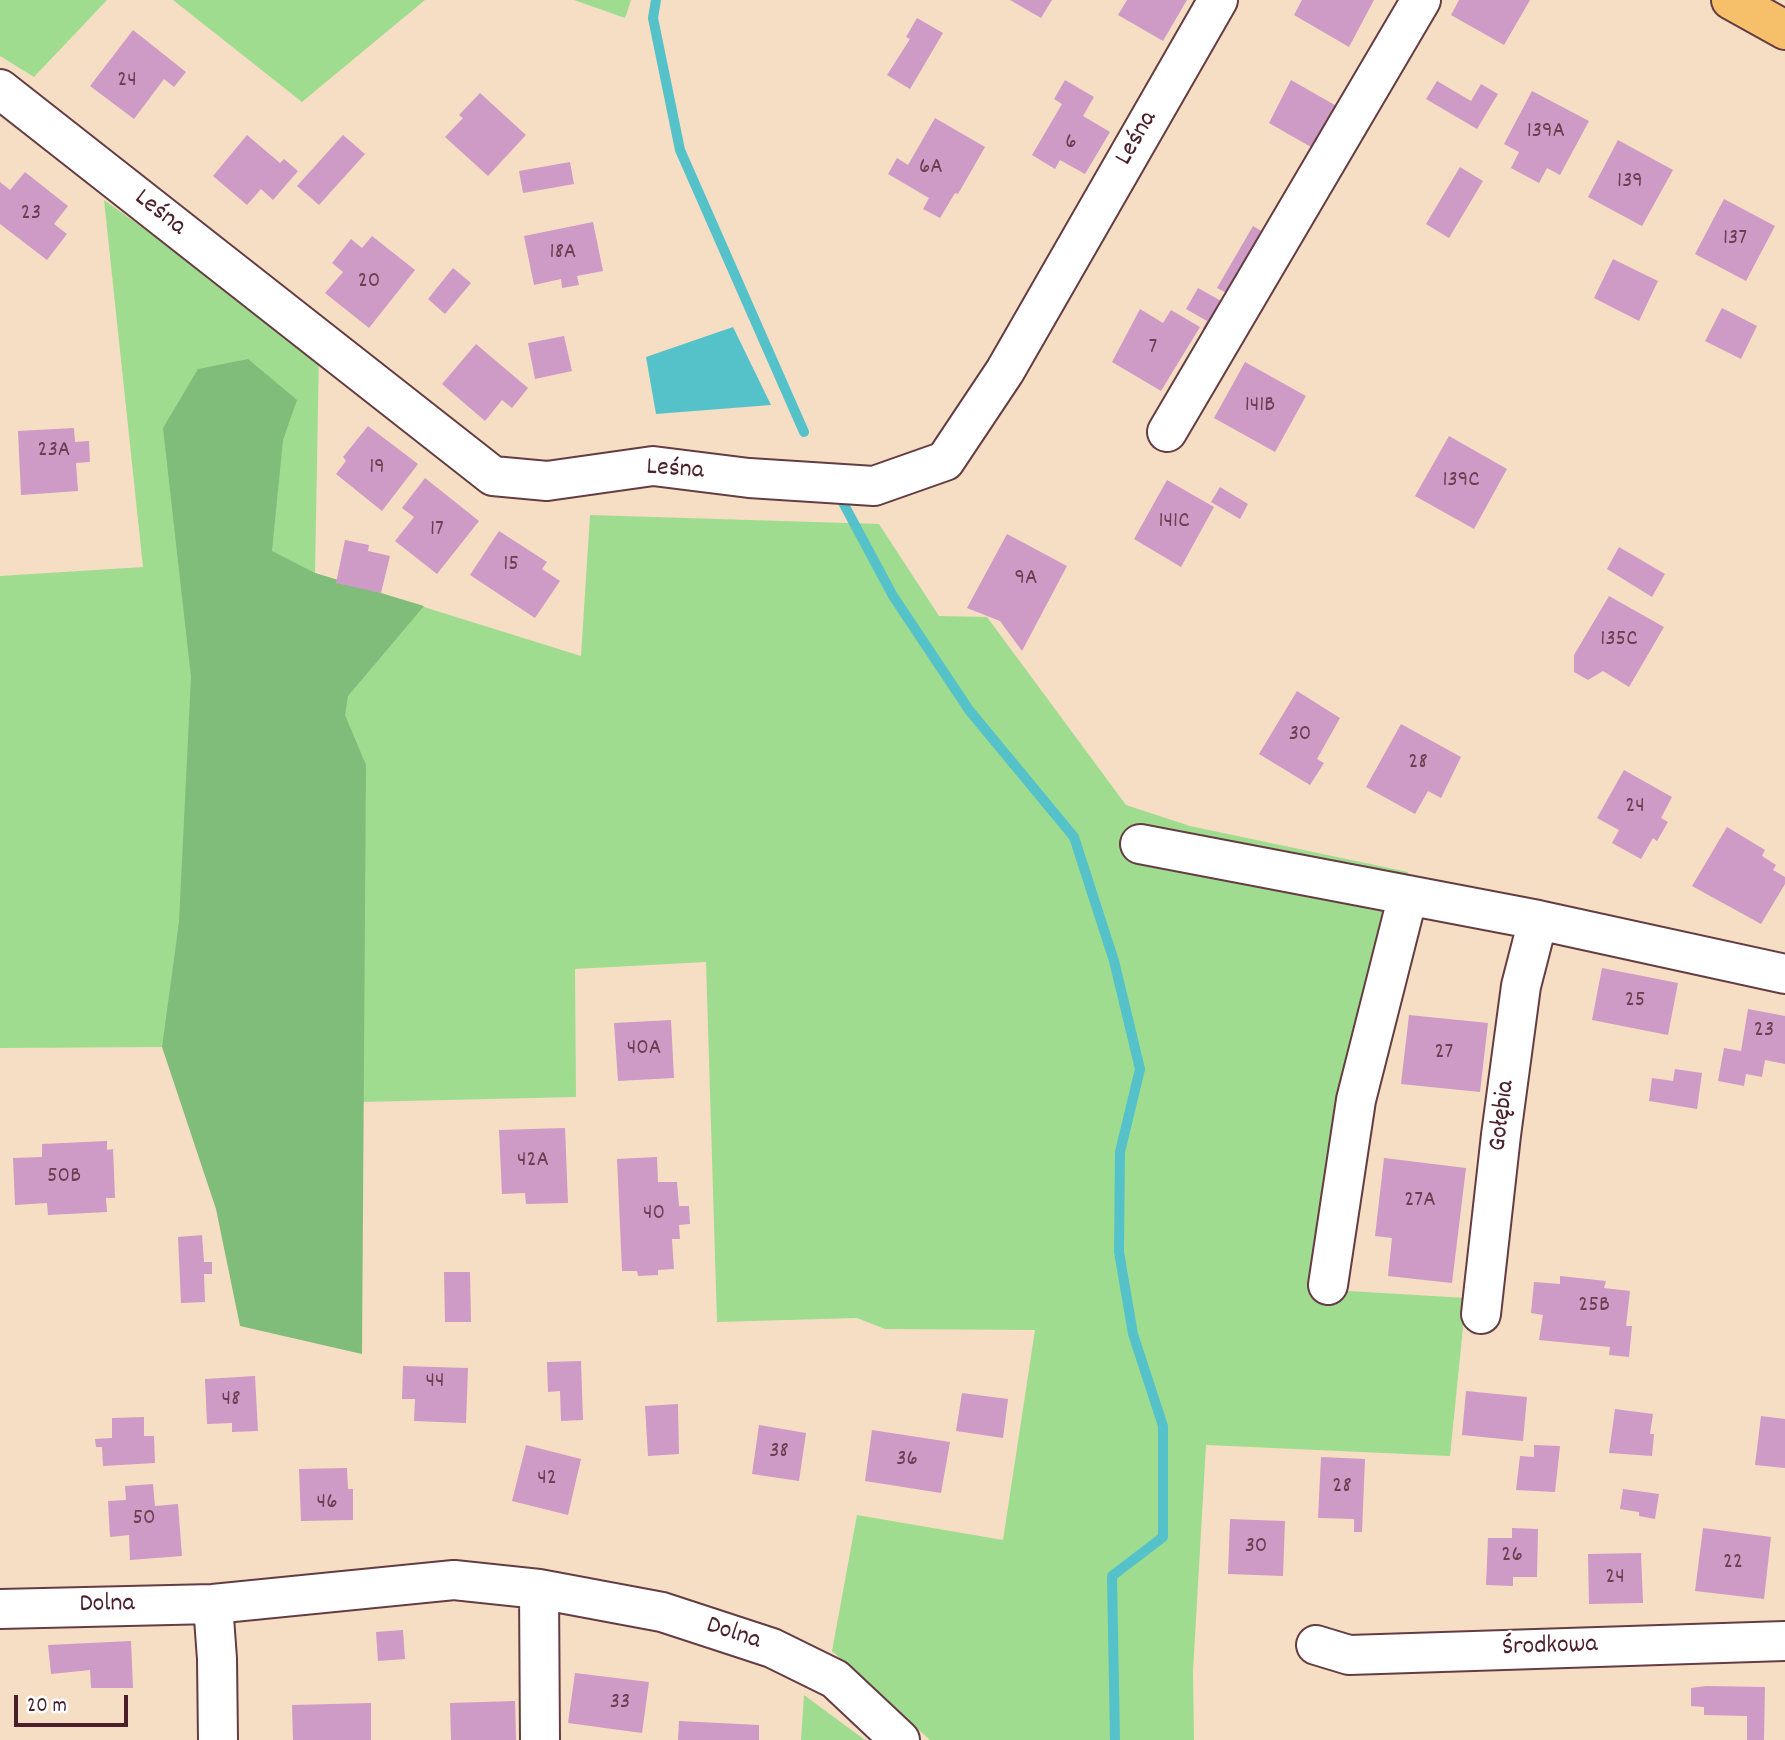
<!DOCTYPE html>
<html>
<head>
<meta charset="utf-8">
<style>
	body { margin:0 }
	#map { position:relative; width:1785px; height:1740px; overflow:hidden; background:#f6dec5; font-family:Dekko,sans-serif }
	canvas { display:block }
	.scale { position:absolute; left:14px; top:1695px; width:114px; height:32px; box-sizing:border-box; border:4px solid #4a1f2b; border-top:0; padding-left:9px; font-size:21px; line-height:24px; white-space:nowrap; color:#4a1f2b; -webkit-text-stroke:5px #fff; paint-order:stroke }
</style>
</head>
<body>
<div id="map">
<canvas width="1785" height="1740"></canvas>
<div class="scale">20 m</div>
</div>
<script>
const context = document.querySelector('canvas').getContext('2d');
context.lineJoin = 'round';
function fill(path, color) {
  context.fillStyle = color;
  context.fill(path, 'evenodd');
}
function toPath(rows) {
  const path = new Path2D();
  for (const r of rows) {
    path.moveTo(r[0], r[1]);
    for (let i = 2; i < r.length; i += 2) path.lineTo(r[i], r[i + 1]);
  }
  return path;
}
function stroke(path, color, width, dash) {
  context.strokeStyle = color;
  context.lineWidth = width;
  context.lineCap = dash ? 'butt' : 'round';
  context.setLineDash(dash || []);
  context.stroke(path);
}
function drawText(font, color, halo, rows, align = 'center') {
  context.font = font + ' Dekko,sans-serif';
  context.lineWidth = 5;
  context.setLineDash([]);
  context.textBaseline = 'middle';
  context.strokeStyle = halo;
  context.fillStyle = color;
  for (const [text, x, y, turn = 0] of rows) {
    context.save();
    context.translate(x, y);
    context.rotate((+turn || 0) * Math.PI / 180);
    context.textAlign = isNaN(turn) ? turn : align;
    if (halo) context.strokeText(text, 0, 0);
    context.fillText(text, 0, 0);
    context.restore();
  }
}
fill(toPath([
	[0,0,107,0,34,77,0,56],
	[173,0,425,0,302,102],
	[574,0,631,0,625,18],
	[104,200,319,353,315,573,581,656,590,515,879,524,939,616,987,617,1126,805,1190,826,1408,872,1350,1044,1316,1289,1466,1298,1450,1456,1206,1445,1193,1671,1194,1740,930,1740,832,1651,857,1515,1003,1540,1035,1330,885,1329,857,1318,717,1322,706,962,575,969,576,1097,361,1102,162,1047,0,1048,0,576,143,567],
	[804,1695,865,1740,801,1740]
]), '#a0dc8f');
fill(toPath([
	[248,359,297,400,283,440,272,551,315,573,424,606,348,696,345,715,366,765,362,1354,240,1326,216,1209,162,1047,179,922,191,677,163,428,198,369]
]), '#80bc7a');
fill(toPath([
	[733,327,771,405,656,414,646,357]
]), '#55c2ca');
stroke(toPath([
	[656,0,653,18,680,150,804,432],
	[840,497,893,596,969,710,1074,837,1114,961,1140,1069,1120,1152,1119,1252,1133,1334,1163,1426,1163,1537,1112,1576,1115,1740]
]), '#55c2ca', 10);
fill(toPath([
	[1010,0,1052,0,1041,18],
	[1127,0,1187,0,1163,41,1118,15],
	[1302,0,1374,0,1349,47,1294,15],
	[1459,0,1530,0,1504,45,1451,15],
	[917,18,943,33,910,89,887,75,910,39,906,37],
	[133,30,186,72,174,87,164,79,134,119,90,86],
	[1065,80,1094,97,1083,116,1110,132,1085,174,1060,160,1055,169,1032,155,1062,104,1054,99],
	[1291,80,1340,108,1318,151,1269,123],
	[1437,81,1471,101,1481,84,1498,94,1477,129,1426,99],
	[1532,91,1589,121,1560,175,1547,168,1539,183,1511,168,1519,152,1504,144],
	[480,93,526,135,488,176,445,137,463,118,459,115],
	[935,118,985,147,958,194,955,193,940,218,923,209,929,198,888,174,897,158,908,165],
	[247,135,280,163,284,159,298,171,273,200,261,189,247,205,213,176],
	[343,135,365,154,319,205,297,186],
	[1618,140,1673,170,1642,226,1588,197],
	[570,162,574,184,523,193,519,171],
	[1460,167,1483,181,1449,238,1426,224],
	[25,172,68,206,54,224,67,234,47,260,0,224,0,182,10,190],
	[1724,199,1775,226,1746,281,1695,254],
	[593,222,603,271,577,276,579,285,562,288,561,279,534,285,524,236],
	[1253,226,1275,239,1240,300,1217,288],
	[372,236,415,270,369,328,325,293,343,272,332,263,351,239,362,248],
	[1613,259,1658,281,1639,321,1594,298],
	[453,268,471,283,445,314,428,299],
	[1198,288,1239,311,1223,340,1203,328,1207,321,1186,309],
	[1722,308,1757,326,1741,359,1705,341],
	[1140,309,1163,323,1171,310,1200,327,1161,391,1112,362],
	[564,336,572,371,535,379,528,343],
	[476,344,528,388,512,408,502,400,485,421,442,384],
	[1245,362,1306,396,1275,452,1214,418],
	[368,426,418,464,382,511,336,474,346,461,343,457],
	[74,428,75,442,89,441,90,462,76,463,78,491,21,495,18,431],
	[1449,436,1507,469,1474,529,1415,496],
	[425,478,479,521,437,574,395,541,414,517,402,508],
	[1167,480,1214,507,1181,567,1134,539],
	[1220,487,1248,504,1240,519,1211,502],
	[499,531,547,562,542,569,560,581,535,618,470,575],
	[1007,534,1067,566,1022,651,1000,621,967,608],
	[345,540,369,545,368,551,390,556,381,593,336,583],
	[1619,547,1665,574,1652,597,1607,569],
	[1609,596,1664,627,1629,687,1603,671,1588,680,1574,672,1574,655],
	[1297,691,1340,718,1317,759,1324,763,1310,785,1259,754],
	[1401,724,1461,757,1441,798,1428,791,1415,814,1366,787],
	[1624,770,1672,797,1661,818,1668,822,1657,841,1653,838,1641,859,1612,843,1619,830,1597,818],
	[1727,827,1765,850,1762,856,1776,865,1773,870,1785,877,1785,884,1761,924,1692,886],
	[1602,968,1678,983,1668,1035,1592,1020],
	[1748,1009,1785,1016,1785,1064,1765,1060,1762,1077,1746,1074,1744,1086,1718,1081,1724,1048,1741,1051],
	[1409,1015,1488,1023,1480,1092,1401,1084],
	[671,1020,674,1078,618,1081,614,1023],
	[1675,1069,1702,1073,1697,1109,1649,1101,1652,1078,1673,1081],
	[565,1128,568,1203,526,1204,525,1193,502,1194,499,1130],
	[107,1141,107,1150,113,1149,115,1198,106,1198,107,1212,48,1215,47,1203,15,1205,13,1158,42,1157,42,1144],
	[657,1157,658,1182,677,1182,679,1206,689,1206,690,1224,679,1225,680,1239,672,1239,674,1269,658,1270,658,1275,638,1276,637,1271,622,1271,617,1159],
	[1384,1158,1466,1168,1452,1283,1388,1276,1392,1238,1375,1236],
	[202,1235,204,1262,212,1262,212,1274,204,1274,205,1302,181,1303,178,1237],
	[444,1272,470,1272,471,1322,445,1322],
	[1560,1276,1606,1281,1604,1288,1630,1291,1626,1326,1632,1326,1629,1357,1609,1355,1610,1347,1539,1340,1543,1315,1531,1313,1534,1282,1560,1284],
	[581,1361,583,1420,561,1421,560,1391,548,1392,547,1362],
	[403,1366,468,1368,466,1423,414,1421,415,1399,402,1399],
	[255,1376,258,1431,232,1432,232,1423,207,1424,205,1379],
	[1466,1391,1527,1397,1523,1441,1462,1435],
	[962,1393,1008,1399,1003,1438,956,1431],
	[678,1404,679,1454,648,1456,645,1406],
	[1615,1409,1653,1414,1650,1434,1654,1434,1652,1456,1609,1453],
	[1761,1416,1785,1419,1785,1468,1755,1465],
	[144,1417,144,1436,154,1436,155,1463,103,1466,102,1447,96,1447,95,1439,112,1438,112,1418],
	[759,1425,806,1433,799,1481,752,1474],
	[872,1430,950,1442,941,1493,865,1481],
	[526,1445,581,1459,568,1515,512,1501],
	[1534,1445,1560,1446,1555,1492,1516,1490,1520,1456,1534,1457],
	[1321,1457,1365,1459,1362,1532,1354,1532,1354,1519,1318,1518],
	[347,1468,348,1489,353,1489,353,1520,301,1521,299,1469],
	[153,1484,155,1506,178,1504,182,1556,130,1560,129,1535,110,1537,108,1501,126,1500,125,1486],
	[1623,1489,1659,1494,1655,1519,1639,1516,1639,1512,1620,1509],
	[1230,1519,1285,1521,1283,1576,1228,1574],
	[1512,1528,1538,1529,1537,1577,1513,1577,1513,1586,1486,1585,1488,1538,1512,1538],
	[1703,1528,1771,1537,1764,1599,1695,1591],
	[1641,1553,1643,1603,1589,1604,1588,1554],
	[403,1630,405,1659,378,1661,376,1632],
	[131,1641,133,1688,91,1688,90,1670,51,1674,48,1645],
	[575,1673,649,1682,642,1733,568,1723],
	[1706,1686,1765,1687,1764,1740,1747,1740,1747,1716,1704,1715,1704,1707,1691,1706,1691,1688],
	[515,1701,516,1740,451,1740,450,1703],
	[371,1703,371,1740,293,1740,292,1705],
	[679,1721,759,1725,759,1740,678,1740]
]), '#ce9ac6');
const minor = toPath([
	[0,89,493,476,547,481,653,466,749,478,874,486,945,461,1005,371,1218,0],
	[1167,432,1421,0],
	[1140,844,1538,920,1785,974],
	[1328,1285,1356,1100,1408,895],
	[1481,1314,1501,1135,1521,986,1538,920],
	[539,1589,540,1740],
	[213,1604,217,1659,218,1740],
	[0,1609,213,1604,454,1580,539,1589,662,1612,772,1648,835,1679,900,1740],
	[1316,1645,1349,1655,1785,1641]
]);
const major = toPath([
	[1731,0,1785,30]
]);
stroke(minor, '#643c42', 42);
stroke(major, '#643c42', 42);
stroke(minor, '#fff', 38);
stroke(major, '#f6c06b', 38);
drawText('23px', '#6b3e52', null, [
	["24",127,82],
	["139A",1546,133],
	["6",1071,144],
	["6A",931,169],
	["139",1630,183],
	["23",31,215],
	["137",1735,240],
	["18A",563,254],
	["20",369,283],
	["7",1153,349],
	["141B",1260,407],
	["23A",54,452],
	["19",377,469],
	["139C",1461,482],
	["141C",1174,523],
	["17",437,531],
	["15",511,566],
	["9A",1026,580],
	["135C",1619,641],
	["30",1300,736],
	["28",1418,764],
	["24",1635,808],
	["25",1635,1002],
	["23",1764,1032],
	["40A",644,1050],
	["27",1444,1054],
	["42A",533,1162],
	["50B",64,1178],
	["27A",1420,1202],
	["40",654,1215],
	["25B",1594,1307],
	["44",435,1383],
	["48",231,1401],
	["38",779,1453],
	["36",907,1461],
	["42",547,1480],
	["28",1342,1488],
	["46",327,1504],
	["50",144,1520],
	["30",1256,1548],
	["26",1512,1557],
	["22",1733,1564],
	["24",1615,1579],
	["33",620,1704]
]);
drawText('26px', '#4a1f2b', '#fff', [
	["Leśna",1138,139,-60],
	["Leśna",159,214,38],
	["Leśna",675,471,4],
	["Gołębia",1504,1116,-83],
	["Dolna",107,1606,-1],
	["Dolna",733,1635,18],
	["Środkowa",1550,1648,-2]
]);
</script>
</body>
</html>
